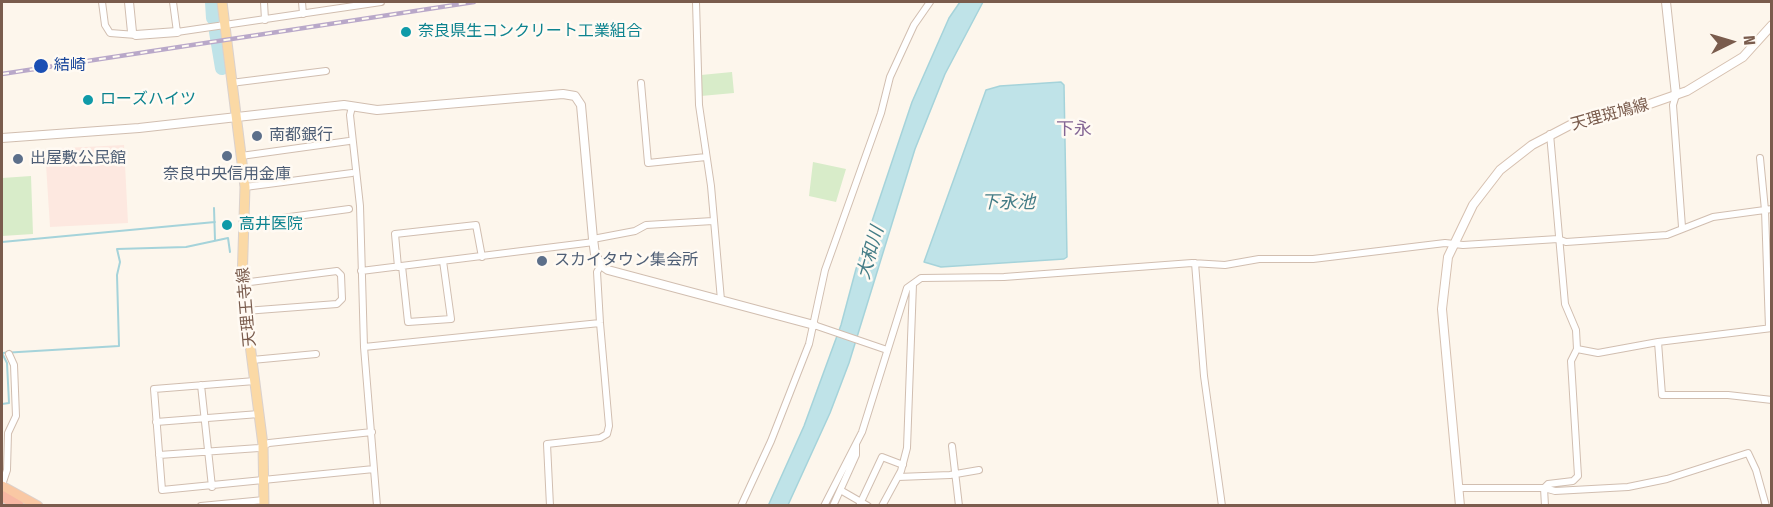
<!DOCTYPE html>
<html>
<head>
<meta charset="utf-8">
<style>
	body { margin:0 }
	#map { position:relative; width:1773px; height:507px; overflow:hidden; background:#fdf6ec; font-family:"Fira Sans Condensed",sans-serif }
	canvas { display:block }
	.frame { position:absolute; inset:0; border:3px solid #7a5c4d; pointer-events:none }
	.north { position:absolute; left:1701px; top:12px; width:60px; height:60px; -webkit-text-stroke:4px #fffaf3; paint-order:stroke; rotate:85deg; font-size:16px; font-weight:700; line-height:24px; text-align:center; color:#7a5c4d }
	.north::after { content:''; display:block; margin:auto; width:21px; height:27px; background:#7a5c4d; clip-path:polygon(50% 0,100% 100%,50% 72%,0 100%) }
</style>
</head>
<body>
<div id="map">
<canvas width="1773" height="507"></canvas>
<div class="frame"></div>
<div class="north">N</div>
</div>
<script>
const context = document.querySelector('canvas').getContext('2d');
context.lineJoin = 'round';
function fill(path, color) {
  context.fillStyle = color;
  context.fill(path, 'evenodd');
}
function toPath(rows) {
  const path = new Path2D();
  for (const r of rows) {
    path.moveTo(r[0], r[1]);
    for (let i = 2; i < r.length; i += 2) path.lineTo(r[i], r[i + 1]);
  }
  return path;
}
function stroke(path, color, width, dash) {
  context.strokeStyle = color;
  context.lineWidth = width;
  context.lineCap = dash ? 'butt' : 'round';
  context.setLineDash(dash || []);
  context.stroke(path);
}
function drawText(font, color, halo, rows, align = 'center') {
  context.font = font + ' "Fira Sans Condensed","Noto Sans JP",sans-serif';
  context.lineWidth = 5;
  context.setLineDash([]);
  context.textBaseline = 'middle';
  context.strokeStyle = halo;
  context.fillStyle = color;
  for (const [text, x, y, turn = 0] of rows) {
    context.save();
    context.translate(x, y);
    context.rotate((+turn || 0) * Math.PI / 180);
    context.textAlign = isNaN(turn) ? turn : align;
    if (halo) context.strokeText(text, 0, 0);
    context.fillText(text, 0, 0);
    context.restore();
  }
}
fill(toPath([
	[124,145,128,223,50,227,45,149]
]), '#fde8e0');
fill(toPath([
	[732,72,734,93,701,96,701,75],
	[813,162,846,169,836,202,809,196],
	[31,176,33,234,2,236,2,178]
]), '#d8ecc9');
const water = toPath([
	[960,2,983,2,945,74,915,149,849,363,830,413,788,505,768,506,804,426,841,325,856,269,912,102,949,18,960,2],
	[1061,82,1064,85,1067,257,1064,259,941,267,924,262,986,90,1000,86,1061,82]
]);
fill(water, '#bfe3e8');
stroke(water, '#a5d3da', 1.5);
stroke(toPath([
	[214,208,215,240],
	[2,242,215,222],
	[2,404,9,403,7,363,2,353,119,346,117,275,120,262,117,249,186,247,228,238,230,252]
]), '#a5d3da', 2);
stroke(toPath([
	[212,2,213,18],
	[216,32,222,68]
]), '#bfe3e8', 14);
const minor = toPath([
	[102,2,105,25,110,33,136,35],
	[173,2,177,32,381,2],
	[264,2,265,20],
	[302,2,303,14],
	[696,2,699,105,711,186,721,300],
	[231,83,326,71],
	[641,83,648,163,706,157],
	[1676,95,1673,105,1682,227],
	[352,107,350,115,360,206,364,347,377,506],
	[241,156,349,141],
	[1760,158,1765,210,1769,328],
	[245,187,352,173],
	[245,223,349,209],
	[593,239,635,231,646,225,713,221],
	[1195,263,1204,376,1222,506],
	[402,266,408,322,451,319,443,261],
	[398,267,395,234,476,225,482,257],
	[361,271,594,242],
	[242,283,337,271,341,275,342,299,337,304,245,311],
	[814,325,887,350],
	[1658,342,1662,395,1728,395,1772,400],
	[364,347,600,323],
	[1577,349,1598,353,1658,342,1772,328],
	[252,360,316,354],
	[255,381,154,389,162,490,374,469],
	[201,385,212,487],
	[156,422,259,414],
	[952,446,959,506],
	[159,455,259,448,269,443,372,432],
	[898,477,950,475,979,470],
	[2,485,7,470,8,433,16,416,14,365,9,354],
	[1458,488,1544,488,1555,491,1628,487,1667,479,1748,453,1756,470,1766,506],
	[1544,488,1548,484,1573,481,1578,476,1571,361,1577,349,1576,330,1565,304,1550,134],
	[1544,488,1545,506],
	[842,491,868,506],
	[201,506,264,500],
	[550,506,547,444,600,438,607,434,609,426,600,323,597,272,601,265],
	[741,506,771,441,809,344,825,270,881,113,890,77,914,25,930,2],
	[824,506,862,432,907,288,921,278,1004,277,1192,263,1225,265,1259,259,1313,259,1445,243,1463,245,1558,239,1566,242,1667,235,1713,217,1772,209],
	[833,506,856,455,856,444],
	[859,506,882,457,903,465],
	[882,506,901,471,907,448,913,284]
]);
const tertiary = toPath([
	[129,2,132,32],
	[1666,2,1676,95],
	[136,35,177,32],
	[2,138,139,128,344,105,377,110,563,94,575,96,581,105,593,239,595,254,601,265,608,270,814,325]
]);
const secondary = toPath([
	[1460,506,1442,309,1448,257,1473,205,1500,170,1532,145,1574,123,1641,107,1687,91,1743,57,1772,25]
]);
const primary = toPath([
	[222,2,245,187,242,283,263,445,264,506]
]);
const trunk = toPath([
	[2,486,38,506]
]);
const motorway = toPath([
	[2,496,19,506]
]);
stroke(minor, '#d1beb0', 8);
stroke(tertiary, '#d1beb0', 10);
stroke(secondary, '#d6c0b0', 10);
stroke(primary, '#dad1cd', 11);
stroke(trunk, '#dad1cd', 11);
stroke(motorway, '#dad1cd', 13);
stroke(minor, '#fff', 6);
stroke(tertiary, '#fff', 8);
stroke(secondary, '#fff', 8);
stroke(primary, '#fbd9a5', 9);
stroke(trunk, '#f9c8a4', 9);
stroke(motorway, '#f7b7a3', 10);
const rail = toPath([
	[2,74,474,2]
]);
stroke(rail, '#b9a8c9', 4.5);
stroke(rail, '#fffaf3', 2, [7]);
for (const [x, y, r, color] of [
	[406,32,6,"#0f9aa8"],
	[41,66,8,"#1a4fb4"],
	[88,100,6,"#0f9aa8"],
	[257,136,6,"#5c6f8a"],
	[227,156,6,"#5c6f8a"],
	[18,159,6,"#5c6f8a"],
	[227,225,6,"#0f9aa8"],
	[542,261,6,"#5c6f8a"]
]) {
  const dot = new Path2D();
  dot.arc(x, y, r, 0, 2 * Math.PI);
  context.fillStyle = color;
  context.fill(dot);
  stroke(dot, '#fffaf3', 2);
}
drawText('16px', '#0d838f', '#fffaf3', [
	["奈良県生コンクリート工業組合",418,32],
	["ローズハイツ",100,100],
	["高井医院",239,225]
], 'left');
drawText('16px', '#164399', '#fffaf3', [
	["結崎",54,66]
], 'left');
drawText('16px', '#7a5c4d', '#fffaf3', [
	["天理斑鳩線",1610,115,-15],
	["天理王寺線",247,307,-95]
]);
drawText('16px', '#4e5e75', '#fffaf3', [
	["南都銀行",269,136],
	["出屋敷公民館",30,159],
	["奈良中央信用金庫",227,175,"center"],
	["スカイタウン集会所",554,261]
], 'left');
drawText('18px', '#846695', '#fffaf3', [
	["下永",1074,130]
]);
drawText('italic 18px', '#437c86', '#fffaf3', [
	["下永池",1008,203],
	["大和川",871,253,-74]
]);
</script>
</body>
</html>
